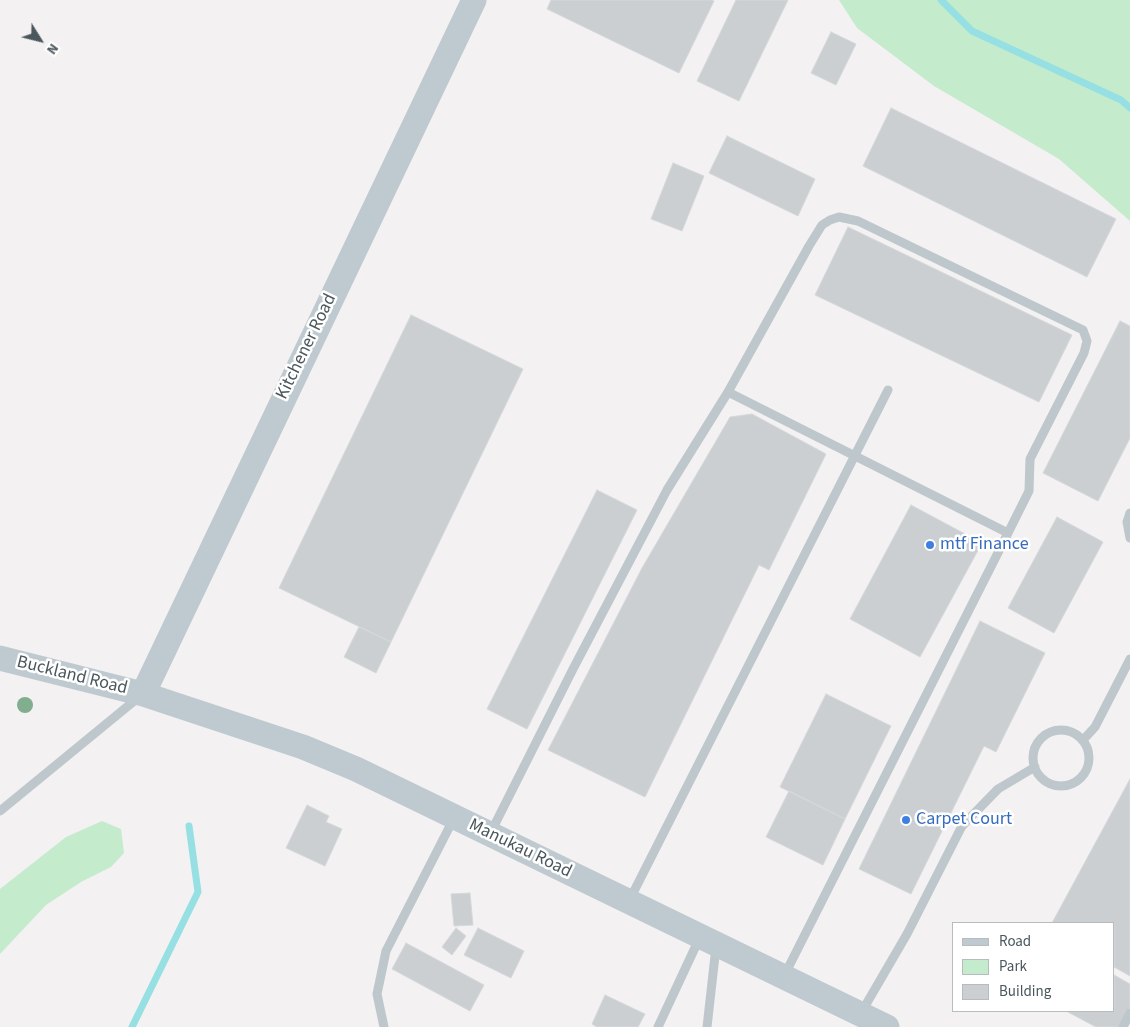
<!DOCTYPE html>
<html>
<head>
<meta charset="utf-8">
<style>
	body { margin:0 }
	#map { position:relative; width:1130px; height:1027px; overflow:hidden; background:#f3f1f1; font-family:"Source Sans 3",sans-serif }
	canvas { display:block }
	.legend { position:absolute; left:952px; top:922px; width:162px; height:90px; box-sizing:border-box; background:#fff; border:1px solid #b7bcbe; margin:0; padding:6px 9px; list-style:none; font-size:15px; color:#4a575c }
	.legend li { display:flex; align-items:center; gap:10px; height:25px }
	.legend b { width:25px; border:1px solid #b7bcbe }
	.north { position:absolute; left:15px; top:15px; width:50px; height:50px; -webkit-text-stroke:4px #fff; paint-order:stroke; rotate:126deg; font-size:14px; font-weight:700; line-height:20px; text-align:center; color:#4a575c }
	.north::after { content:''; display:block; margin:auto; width:18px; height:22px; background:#4a575c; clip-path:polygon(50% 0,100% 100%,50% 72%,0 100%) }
</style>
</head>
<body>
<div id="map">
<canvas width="1130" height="1027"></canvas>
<ul class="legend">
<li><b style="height:6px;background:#bfcad0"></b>Road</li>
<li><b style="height:14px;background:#c5ebcd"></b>Park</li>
<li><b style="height:14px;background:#cbcfd2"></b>Building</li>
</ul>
<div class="north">N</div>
</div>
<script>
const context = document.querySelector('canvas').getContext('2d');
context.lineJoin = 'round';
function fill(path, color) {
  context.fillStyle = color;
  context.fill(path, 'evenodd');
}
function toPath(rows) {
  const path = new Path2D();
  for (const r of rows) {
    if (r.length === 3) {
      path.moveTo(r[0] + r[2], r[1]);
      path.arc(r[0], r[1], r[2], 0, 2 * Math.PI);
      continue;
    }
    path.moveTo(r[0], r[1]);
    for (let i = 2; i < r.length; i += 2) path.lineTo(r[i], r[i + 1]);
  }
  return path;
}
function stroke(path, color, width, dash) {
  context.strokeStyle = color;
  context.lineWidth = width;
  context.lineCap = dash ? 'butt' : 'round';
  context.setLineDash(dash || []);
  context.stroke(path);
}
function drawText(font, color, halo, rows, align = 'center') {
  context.font = font + ' "Source Sans 3",sans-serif';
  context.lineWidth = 5;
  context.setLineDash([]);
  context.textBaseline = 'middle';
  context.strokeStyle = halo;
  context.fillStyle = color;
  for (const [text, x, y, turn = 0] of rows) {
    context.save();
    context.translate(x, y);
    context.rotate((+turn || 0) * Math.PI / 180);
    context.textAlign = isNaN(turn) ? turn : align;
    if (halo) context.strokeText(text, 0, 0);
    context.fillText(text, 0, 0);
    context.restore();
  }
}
fill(toPath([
	[839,0,1130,0,1130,221,1059,159,934,86,857,28],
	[102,821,121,829,124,853,111,867,81,882,46,905,0,954,0,889,66,837]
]), '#c5ebcd');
stroke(toPath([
	[941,0,972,31,1121,100,1130,108],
	[132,1027,198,892,189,826]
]), '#96e0e3', 7);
const building = toPath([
	[551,0,712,0,714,1,679,73,547,9,551,0],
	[736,0,788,0,739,101,697,81,736,0],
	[831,32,856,44,836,85,811,73,831,32],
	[891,108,1116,219,1087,277,863,166,891,108],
	[727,136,815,179,798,216,709,173,727,136],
	[673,163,704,176,682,231,651,219,673,163],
	[848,227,1072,335,1039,402,815,295,848,227],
	[411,315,523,369,391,642,279,588,411,315],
	[1120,321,1130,326,1130,438,1098,501,1043,473,1120,321],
	[752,414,826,454,769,570,759,565,645,797,548,750,642,568,730,417,752,414],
	[597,490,637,510,527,729,487,709,597,490],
	[911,505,982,543,920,657,850,619,911,505],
	[1057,517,1103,542,1054,633,1008,608,1057,517],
	[980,621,1045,653,996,752,984,746,911,894,859,869,980,621],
	[359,627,391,642,376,673,344,657,359,627],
	[826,694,891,726,845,819,780,787,826,694],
	[1130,779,1130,976,1114,967,1114,923,1052,923,1130,779],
	[789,791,845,819,823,865,766,837,789,791],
	[307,805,329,816,326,822,342,829,325,866,286,848,307,805],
	[470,893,473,925,454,926,451,894,470,893],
	[456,928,466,936,452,955,442,947,456,928],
	[478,928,524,951,511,978,464,955,478,928],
	[406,943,484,985,470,1011,392,969,406,943],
	[1114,975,1130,984,1130,1007,1119,1027,1096,1027,1066,1011,1114,1011,1114,975],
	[605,995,645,1014,638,1027,597,1027,592,1024,605,995]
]);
fill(building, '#cbcfd2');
stroke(building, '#d5d8db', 1);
stroke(toPath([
	[728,392,1008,533,784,976],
	[1130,513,1127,522,1130,538],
	[1061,758,28],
	[1083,740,1095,727,1130,659],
	[0,811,139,697],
	[491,832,573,669,667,490,728,392,809,246,822,225,830,220,839,217,858,221,1083,330,1087,341,1084,353,1030,459,1029,491,1008,533],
	[629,901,888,390],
	[861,1013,907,934,962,826,998,789,1035,767],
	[384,1027,377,994,386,951,454,818],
	[658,1027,700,937],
	[707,1027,716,947],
	[1123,1027,1130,1013]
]), '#bec7cc', 9);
stroke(toPath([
	[0,658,143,694,303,747,356,769,887,1027],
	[143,694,474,0]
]), '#bfcad0', 25);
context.fillStyle = '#80ae8f';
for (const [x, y] of [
	[25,705]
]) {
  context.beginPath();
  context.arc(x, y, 8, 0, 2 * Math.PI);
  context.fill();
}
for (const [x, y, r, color] of [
	[930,545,5,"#3f7fe0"],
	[906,820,5,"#3f7fe0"]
]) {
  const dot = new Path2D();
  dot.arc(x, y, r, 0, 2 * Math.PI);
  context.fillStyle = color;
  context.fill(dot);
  stroke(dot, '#fff', 2);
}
drawText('18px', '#4a575c', '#fff', [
	["Kitchener Road",307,347,-64],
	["Buckland Road",72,676,14],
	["Manukau Road",520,849,26]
]);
drawText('18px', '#366cbe', '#fff', [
	["mtf Finance",940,545],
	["Carpet Court",916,820]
], 'left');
</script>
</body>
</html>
